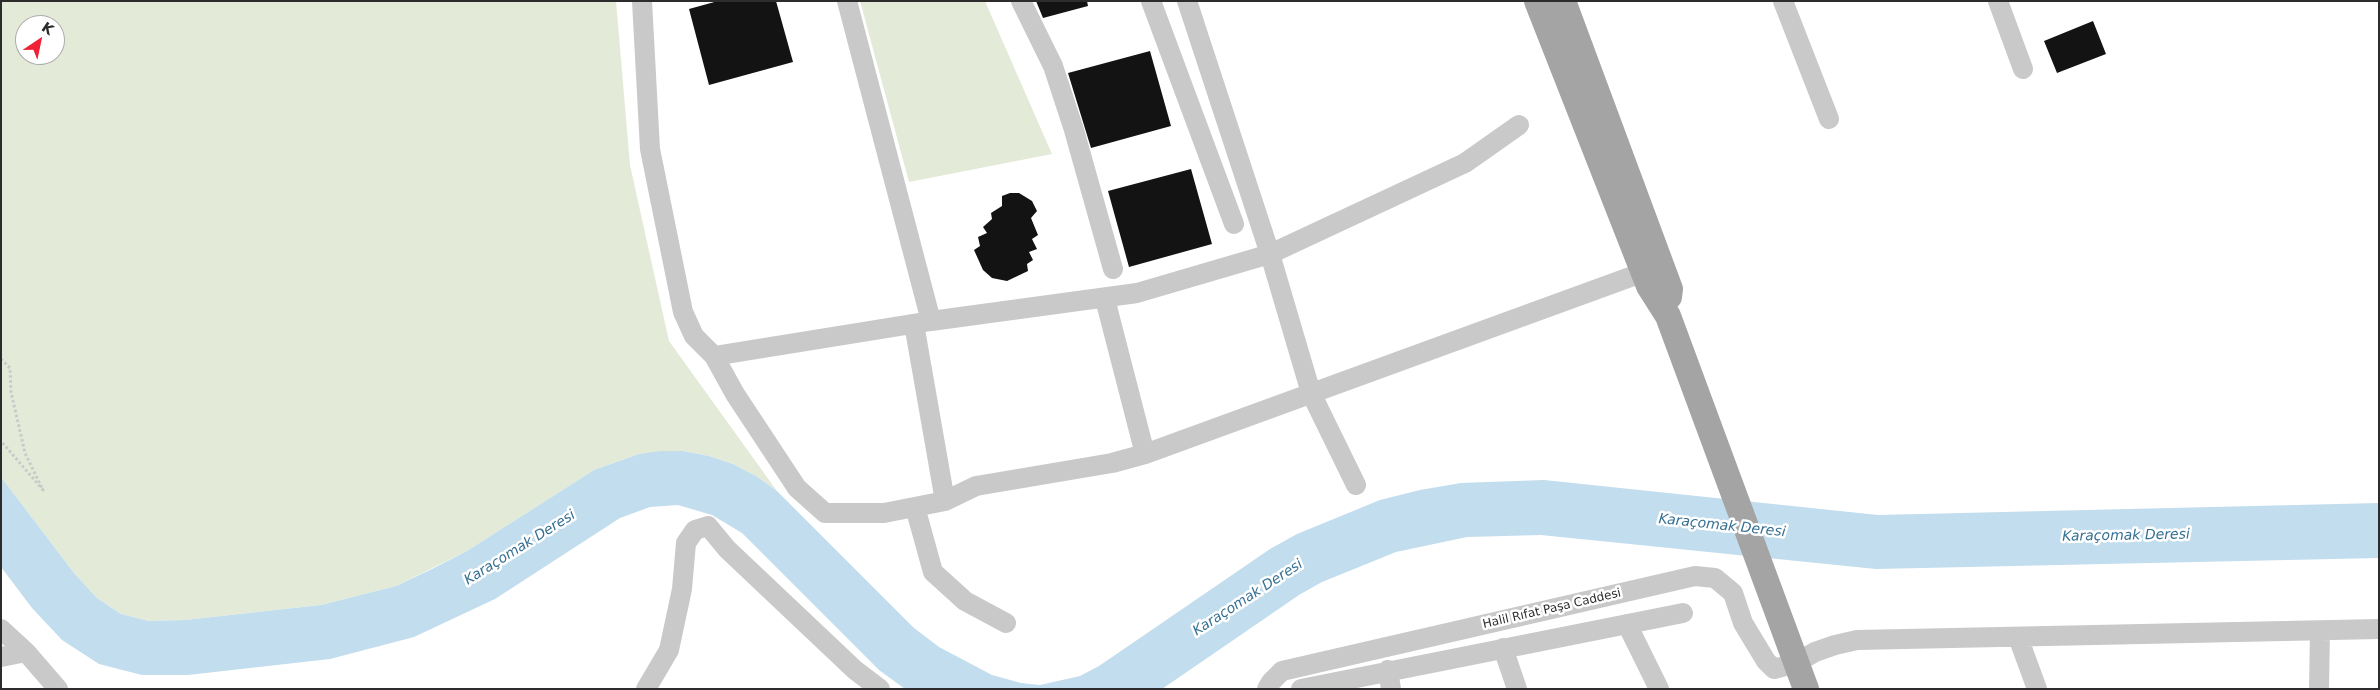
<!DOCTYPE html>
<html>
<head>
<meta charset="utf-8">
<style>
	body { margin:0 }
	#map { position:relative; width:2380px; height:690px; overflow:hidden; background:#fff; font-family:"DejaVu Sans",sans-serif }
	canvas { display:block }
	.frame { position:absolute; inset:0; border:2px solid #2c2c2c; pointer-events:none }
	.north { position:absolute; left:15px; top:15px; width:50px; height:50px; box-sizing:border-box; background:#fff; border:1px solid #ababab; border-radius:50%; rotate:34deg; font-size:14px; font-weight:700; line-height:20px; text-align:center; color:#2c2c2c }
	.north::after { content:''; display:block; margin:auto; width:18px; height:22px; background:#f02134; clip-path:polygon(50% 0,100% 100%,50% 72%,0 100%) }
</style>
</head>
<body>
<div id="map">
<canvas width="2380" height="690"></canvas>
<div class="frame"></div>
<div class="north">K</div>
</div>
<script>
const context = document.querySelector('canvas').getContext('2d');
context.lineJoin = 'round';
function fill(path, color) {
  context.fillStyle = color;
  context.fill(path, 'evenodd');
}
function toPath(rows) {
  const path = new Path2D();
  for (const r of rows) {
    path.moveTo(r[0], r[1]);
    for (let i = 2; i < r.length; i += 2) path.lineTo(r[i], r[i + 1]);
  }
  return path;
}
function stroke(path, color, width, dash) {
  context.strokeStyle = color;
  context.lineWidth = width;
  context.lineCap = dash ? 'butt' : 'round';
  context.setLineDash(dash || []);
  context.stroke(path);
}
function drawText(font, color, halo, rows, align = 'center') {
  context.font = font + ' "DejaVu Sans",sans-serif';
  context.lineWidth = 5;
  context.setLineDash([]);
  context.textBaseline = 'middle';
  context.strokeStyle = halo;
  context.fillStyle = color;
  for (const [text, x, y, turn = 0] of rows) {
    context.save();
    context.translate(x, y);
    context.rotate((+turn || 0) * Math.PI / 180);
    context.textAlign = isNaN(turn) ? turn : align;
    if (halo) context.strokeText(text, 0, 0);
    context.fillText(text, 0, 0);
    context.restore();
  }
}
fill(toPath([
	[1,1,616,1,630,165,669,341,777,491,756,476,733,464,709,456,683,451,639,454,594,470,467,551,396,586,321,605,185,620,149,621,121,614,97,598,74,573,1,477],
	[25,25,55,25,55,55,25,55],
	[860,1,985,1,1052,154,909,182]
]), '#e3ebd8');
fill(toPath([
	[661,451,683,451,709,456,733,464,756,476,777,491,914,628,939,647,992,675,1021,683,1040,685,1080,676,1099,666,1270,549,1297,534,1380,500,1420,490,1461,483,1544,480,1878,515,2379,503,2379,558,1876,569,1541,535,1467,537,1396,552,1322,582,1299,595,1162,689,905,689,879,670,742,533,712,515,678,505,650,507,620,518,495,599,414,637,330,659,188,675,142,675,99,664,62,640,32,608,1,567,1,477,74,573,97,598,121,614,149,621,185,620,321,605,396,586,432,569,467,551,594,470,639,454]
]), '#c2dded');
fill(toPath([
	[718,1,776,1,793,62,709,85,689,9],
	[1036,1,1087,1,1088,6,1043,18],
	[2093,21,2106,54,2057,73,2044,41],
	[1150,51,1171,126,1091,148,1068,73],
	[1191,169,1212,244,1129,267,1108,191],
	[1010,193,1019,193,1032,201,1037,211,1031,218,1038,235,1032,239,1037,249,1029,252,1033,260,1027,264,1028,271,1007,281,992,278,983,270,974,250,980,246,978,237,987,233,983,227,992,219,991,213,1002,206,1002,196]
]), '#131313');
stroke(toPath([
	[1,359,10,368,11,392,25,453,43,490,1,441]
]), '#c9c9c9', 3, [2.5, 2.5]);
stroke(toPath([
	[642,1,650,149,683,312,694,336,714,356,735,394,797,488,825,513,884,513,945,501,976,486,1112,463,1145,454,1644,272],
	[847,1,931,321],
	[1021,1,1053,66,1074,130,1113,269],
	[1151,1,1234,224],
	[1187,1,1270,254,1311,393,1356,485],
	[1783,1,1829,119],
	[1998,1,2023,69],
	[1105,299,1145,454],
	[914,324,945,501],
	[714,356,931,321,1137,293,1270,254,1465,163,1519,125],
	[915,507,933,572,965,601,1006,623],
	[1627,624,1659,689],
	[1,629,26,652,58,689],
	[2018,637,2037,689],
	[1503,648,1517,689],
	[1,657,26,652],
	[1388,670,1391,689],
	[646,689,669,650,682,589,686,543,695,530,708,526,727,549,855,670,880,689],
	[1267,689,1271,682,1282,671,1695,576,1715,578,1733,593,1743,623,1766,661,1774,669,1796,663,1815,652,1835,645,1857,640,2379,629],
	[1301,689,1683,613],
	[2319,689,2320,631]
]), '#c9c9c9', 20);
stroke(toPath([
	[1537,1,1649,286,1668,316,1806,689],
	[1563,1,1670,289,1669,297]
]), '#a4a4a4', 26);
drawText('12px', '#2c2c2c', '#fff', [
	["Halil Rıfat Paşa Caddesi",1552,609,-13]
]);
drawText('italic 14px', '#367092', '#fff', [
	["Karaçomak Deresi",1722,526,6],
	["Karaçomak Deresi",2126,536,-1],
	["Karaçomak Deresi",520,548,-32],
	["Karaçomak Deresi",1248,598,-33]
]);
</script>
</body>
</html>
